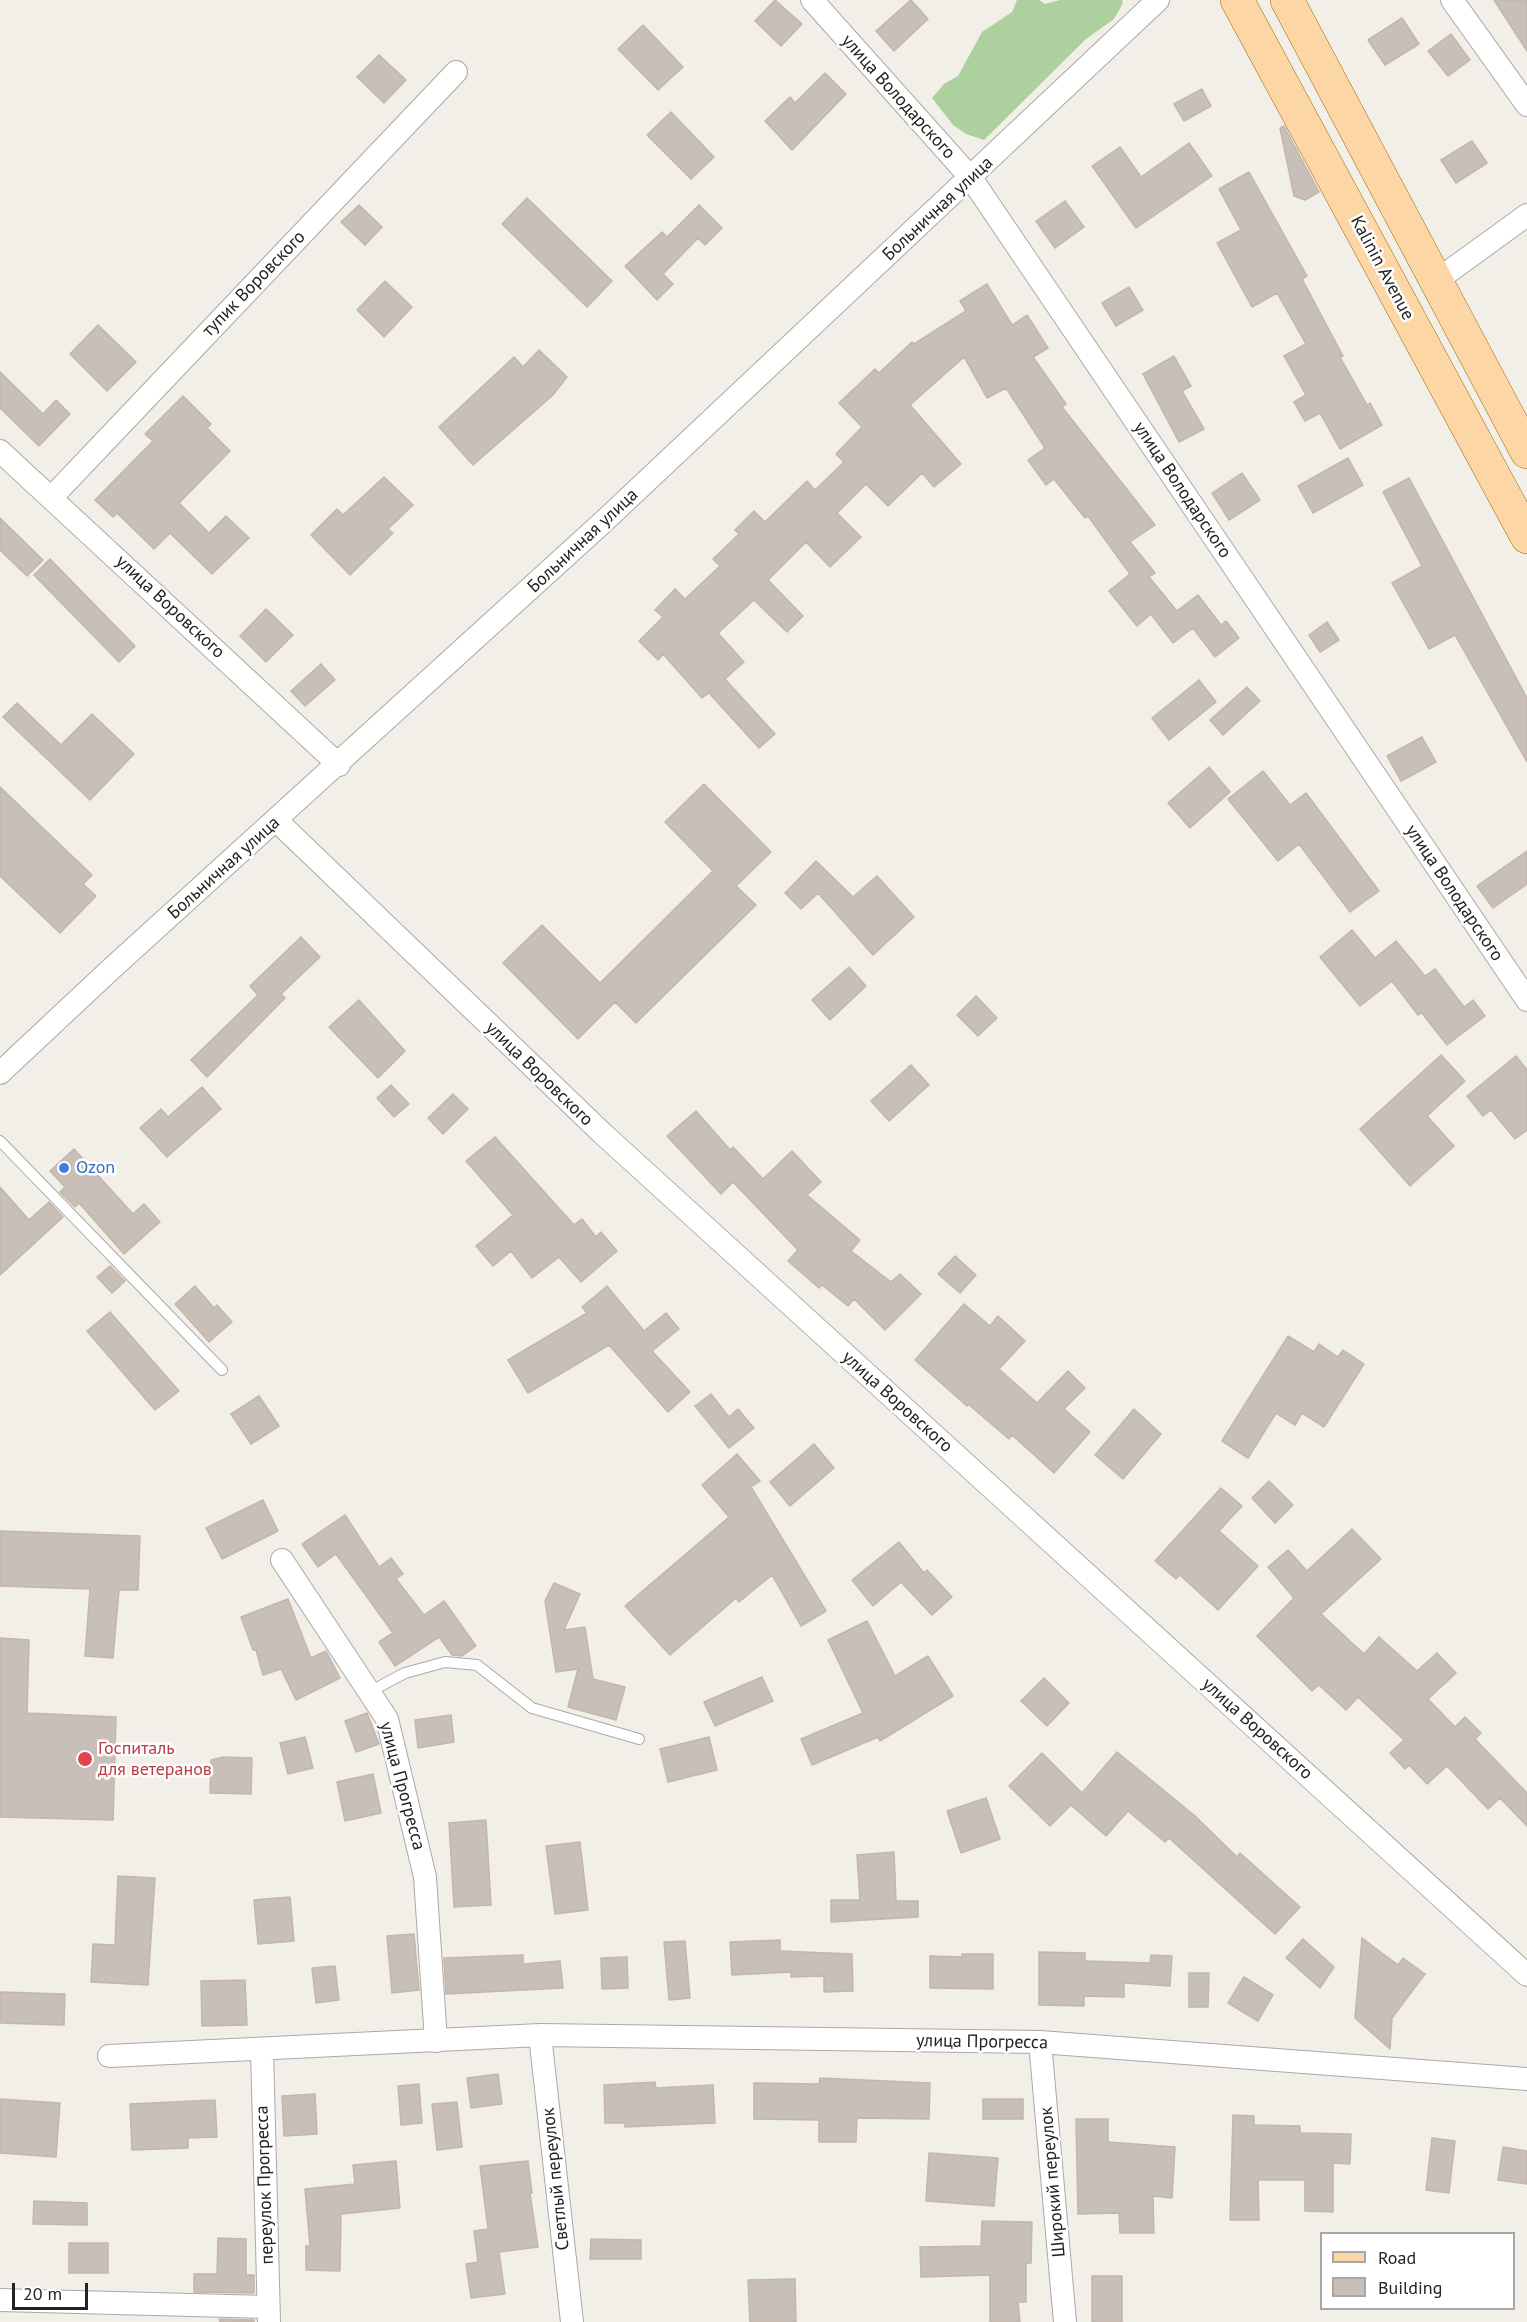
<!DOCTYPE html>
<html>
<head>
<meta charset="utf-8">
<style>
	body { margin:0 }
	#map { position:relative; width:1527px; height:2322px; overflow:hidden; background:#f2efe9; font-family:"PT Sans",sans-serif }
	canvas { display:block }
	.legend { position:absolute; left:1320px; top:2232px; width:195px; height:78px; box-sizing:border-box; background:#fff; border:2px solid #a7a7a7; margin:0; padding:8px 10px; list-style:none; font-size:18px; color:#222 }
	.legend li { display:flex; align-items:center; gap:12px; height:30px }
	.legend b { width:30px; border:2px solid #a7a7a7 }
	.scale { position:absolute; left:12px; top:2283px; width:76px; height:27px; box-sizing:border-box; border:3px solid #222; border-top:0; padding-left:8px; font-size:18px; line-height:21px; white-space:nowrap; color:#222; -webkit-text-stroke:4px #fff; paint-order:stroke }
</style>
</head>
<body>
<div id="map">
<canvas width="1527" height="2322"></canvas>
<ul class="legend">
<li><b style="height:8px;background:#fcd6a4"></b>Road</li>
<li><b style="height:16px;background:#c7bfb8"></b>Building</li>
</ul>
<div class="scale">20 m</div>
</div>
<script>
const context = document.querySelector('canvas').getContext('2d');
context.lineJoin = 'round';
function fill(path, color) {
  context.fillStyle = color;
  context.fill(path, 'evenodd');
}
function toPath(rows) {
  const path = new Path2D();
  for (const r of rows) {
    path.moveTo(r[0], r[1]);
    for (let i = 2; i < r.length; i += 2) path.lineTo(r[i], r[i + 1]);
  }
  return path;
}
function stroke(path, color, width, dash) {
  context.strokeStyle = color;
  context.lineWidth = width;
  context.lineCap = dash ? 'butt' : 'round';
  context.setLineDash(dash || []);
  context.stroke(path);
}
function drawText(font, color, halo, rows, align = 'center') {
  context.font = font + ' "PT Sans",sans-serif';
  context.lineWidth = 5;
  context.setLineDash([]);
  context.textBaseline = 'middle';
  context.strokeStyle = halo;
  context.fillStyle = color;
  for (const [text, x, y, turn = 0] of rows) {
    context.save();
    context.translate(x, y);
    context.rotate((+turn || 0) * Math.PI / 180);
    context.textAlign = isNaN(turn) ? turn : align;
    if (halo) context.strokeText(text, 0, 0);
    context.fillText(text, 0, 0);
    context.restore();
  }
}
fill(toPath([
	[1017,0,1039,0,1045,4,1060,0,1122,0,1123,3,1114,19,1086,39,984,140,966,134,953,125,932,98,944,84,958,76,982,32,1012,12]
]), '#add19e');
const building = toPath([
	[775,0,802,24,781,46,755,21,775,0],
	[911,0,928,19,894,51,876,31,911,0],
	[1494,0,1527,0,1527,51,1494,0],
	[1402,18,1419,44,1385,65,1368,40,1402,18],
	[643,25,683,67,658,90,618,49,643,25],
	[1451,34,1470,60,1448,76,1428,51,1451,34],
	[379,55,406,80,384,103,357,77,379,55],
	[825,73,846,94,792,150,765,121,790,97,795,103,825,73],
	[1202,89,1211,106,1184,121,1174,104,1202,89],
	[671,112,714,157,691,179,647,135,671,112],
	[1284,126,1319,192,1305,200,1294,196,1280,128,1284,126],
	[1472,141,1487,163,1456,183,1441,160,1472,141],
	[1189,143,1212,176,1136,228,1092,166,1120,147,1141,177,1189,143],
	[1249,172,1307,276,1302,279,1343,356,1340,357,1367,405,1370,403,1382,425,1340,449,1320,413,1305,421,1294,402,1306,395,1284,356,1306,344,1277,293,1252,307,1217,243,1241,230,1219,189,1249,172],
	[527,198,612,281,587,307,502,224,527,198],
	[1065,201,1084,227,1055,248,1036,221,1065,201],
	[359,205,382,227,365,245,341,222,359,205],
	[699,205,722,228,705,245,698,238,663,274,673,284,657,300,625,266,662,232,667,237,699,205],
	[385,281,412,307,384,337,357,310,385,281],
	[987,284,1012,325,1027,315,1048,348,1033,357,1066,404,1062,407,1155,525,1130,542,1155,573,1149,577,1177,611,1198,595,1221,625,1226,621,1239,638,1215,657,1193,628,1173,643,1151,614,1137,626,1109,591,1130,574,1088,516,1085,518,1054,479,1046,485,1028,460,1045,448,1006,388,987,398,964,357,910,405,961,464,934,487,922,473,888,506,866,484,837,513,861,537,830,567,806,542,768,580,803,616,787,632,754,600,718,633,744,662,725,679,775,734,759,748,709,693,702,698,663,654,658,660,639,641,663,617,655,610,675,589,685,599,720,566,713,559,739,534,735,530,754,511,765,522,807,481,815,490,844,462,836,454,862,427,839,403,875,369,879,373,912,342,914,344,966,311,960,301,987,284],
	[1129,287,1143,310,1116,326,1102,303,1129,287],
	[98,325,136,362,107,391,70,354,98,325],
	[539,350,567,377,552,396,473,465,439,427,514,357,523,367,539,350],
	[1174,356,1191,386,1182,391,1204,429,1179,442,1143,374,1174,356],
	[0,372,43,414,56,400,70,414,39,446,0,408,0,372],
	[183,396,211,424,207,428,230,451,179,503,209,533,226,516,249,538,212,574,170,533,154,549,117,513,113,517,95,500,153,441,145,434,183,396],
	[1348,458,1363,485,1313,513,1298,486,1348,458],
	[1242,473,1260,500,1229,520,1212,493,1242,473],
	[384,477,413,505,388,529,393,533,350,575,311,535,337,509,343,515,384,477],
	[1409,478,1527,698,1527,762,1455,635,1429,649,1392,583,1422,566,1383,492,1409,478],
	[0,518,43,560,27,576,0,550,0,518],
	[50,559,135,646,119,662,34,575,50,559],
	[266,609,293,635,266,662,240,636,266,609],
	[1327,622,1339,640,1320,652,1309,635,1327,622],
	[321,664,335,680,305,706,291,691,321,664],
	[1199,680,1216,702,1169,740,1152,718,1199,680],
	[1247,687,1260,701,1223,735,1210,720,1247,687],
	[17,703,61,745,92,714,134,754,90,800,3,717,17,703],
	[1422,737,1436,762,1401,781,1387,756,1422,737],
	[1209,767,1230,792,1190,828,1168,803,1209,767],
	[1263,771,1290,805,1306,793,1379,891,1350,912,1299,844,1278,861,1228,799,1263,771],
	[704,784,771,852,736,886,756,905,636,1023,615,1002,578,1039,503,963,542,925,600,983,713,871,665,822,704,784],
	[0,787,92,875,83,884,96,896,60,933,0,876,0,787],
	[1527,851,1527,884,1493,908,1477,886,1527,851],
	[816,861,853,897,877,876,914,917,873,955,818,893,801,909,785,893,816,861],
	[1352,930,1375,958,1396,941,1425,976,1435,969,1464,1007,1473,1000,1485,1016,1447,1045,1421,1012,1418,1015,1392,981,1360,1006,1320,957,1352,930],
	[301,937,320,957,281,994,285,998,207,1077,191,1060,258,995,250,986,301,937],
	[849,967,866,986,830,1020,812,1000,849,967],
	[976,996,997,1018,978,1036,957,1015,976,996],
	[359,1000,405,1051,378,1078,329,1027,359,1000],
	[1441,1055,1465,1081,1427,1116,1454,1146,1410,1186,1360,1129,1441,1055],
	[1516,1056,1527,1070,1527,1130,1515,1139,1491,1110,1483,1116,1467,1096,1516,1056],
	[911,1065,929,1085,889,1121,871,1101,911,1065],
	[391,1085,409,1104,394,1117,377,1098,391,1085],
	[202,1087,221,1109,167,1157,140,1128,161,1109,168,1117,202,1087],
	[453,1094,468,1109,443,1134,428,1118,453,1094],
	[696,1111,730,1150,733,1147,763,1179,792,1151,821,1182,807,1195,860,1240,851,1251,891,1282,900,1274,921,1294,885,1330,854,1299,848,1306,822,1285,819,1288,788,1261,798,1250,733,1182,721,1194,667,1136,696,1111],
	[495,1137,574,1225,582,1219,596,1237,601,1232,617,1251,581,1282,559,1257,532,1278,511,1251,493,1266,476,1246,513,1215,466,1161,495,1137],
	[74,1149,133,1214,144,1204,160,1222,124,1254,79,1203,75,1207,60,1192,65,1187,50,1171,74,1149],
	[0,1187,29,1220,49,1202,63,1217,0,1275,0,1187],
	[955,1256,976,1275,960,1293,938,1274,955,1256],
	[110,1266,125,1281,112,1293,97,1277,110,1266],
	[195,1286,214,1308,217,1305,232,1322,209,1342,175,1304,195,1286],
	[607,1286,644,1331,666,1313,679,1329,652,1351,690,1392,668,1412,609,1345,528,1393,508,1360,587,1313,582,1307,607,1286],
	[964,1304,990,1326,998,1316,1025,1341,999,1369,1037,1403,1068,1371,1085,1388,1064,1409,1090,1432,1054,1473,1012,1435,1009,1439,968,1404,967,1406,915,1360,964,1304],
	[110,1312,179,1391,155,1410,87,1331,110,1312],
	[1288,1336,1314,1352,1319,1344,1338,1357,1343,1350,1364,1364,1324,1427,1302,1413,1295,1425,1276,1413,1248,1458,1222,1441,1288,1336],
	[711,1394,729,1417,738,1409,754,1428,729,1448,695,1406,711,1394],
	[259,1396,279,1426,251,1444,231,1414,259,1396],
	[1134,1409,1161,1434,1123,1479,1095,1455,1134,1409],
	[814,1444,834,1468,790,1506,770,1482,814,1444],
	[737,1454,760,1481,751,1487,826,1611,801,1626,772,1575,739,1602,736,1598,670,1655,625,1606,729,1517,702,1485,737,1454],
	[1269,1481,1293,1505,1275,1523,1252,1498,1269,1481],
	[1221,1488,1242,1506,1219,1531,1258,1566,1218,1610,1180,1575,1176,1579,1155,1561,1221,1488],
	[263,1500,278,1531,222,1559,206,1528,263,1500],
	[345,1515,379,1567,391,1558,403,1574,396,1579,424,1615,444,1601,476,1646,462,1656,452,1655,439,1637,395,1666,379,1642,393,1633,336,1554,318,1567,302,1544,345,1515],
	[1352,1529,1381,1559,1321,1614,1364,1654,1379,1637,1417,1671,1437,1653,1456,1673,1428,1699,1455,1727,1465,1717,1481,1733,1475,1739,1527,1793,1527,1826,1500,1798,1488,1809,1447,1766,1427,1784,1409,1765,1405,1769,1390,1753,1404,1740,1358,1697,1346,1710,1319,1685,1312,1691,1257,1636,1294,1598,1268,1567,1288,1550,1307,1571,1352,1529],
	[0,1531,140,1536,138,1590,119,1590,113,1658,85,1656,90,1589,0,1586,0,1531],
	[899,1542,924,1573,927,1570,952,1597,932,1615,901,1582,873,1606,852,1580,899,1542],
	[554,1583,580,1594,564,1630,585,1627,593,1679,625,1687,616,1720,568,1707,578,1669,556,1672,545,1601,554,1583],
	[288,1599,311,1658,326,1651,340,1678,296,1700,281,1669,263,1675,256,1650,253,1650,241,1617,288,1599],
	[867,1621,895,1676,928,1656,953,1696,880,1741,878,1737,812,1765,801,1739,863,1713,828,1640,867,1621],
	[0,1638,29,1640,27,1713,116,1717,113,1820,0,1817,0,1638],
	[762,1677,773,1701,715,1726,704,1702,762,1677],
	[1044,1678,1069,1703,1047,1726,1021,1701,1044,1678],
	[367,1713,379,1744,356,1752,345,1721,367,1713],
	[451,1715,454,1742,418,1748,415,1720,451,1715],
	[305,1737,313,1768,288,1774,280,1743,305,1737],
	[709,1737,717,1770,668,1782,660,1749,709,1737],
	[1117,1752,1195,1816,1237,1857,1240,1853,1300,1907,1275,1934,1169,1838,1165,1842,1128,1811,1106,1836,1071,1805,1050,1826,1009,1786,1042,1753,1082,1793,1117,1752],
	[224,1757,252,1758,251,1794,210,1793,211,1760,224,1757],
	[373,1774,381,1813,345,1821,337,1782,373,1774],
	[986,1798,1000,1839,961,1853,947,1811,986,1798],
	[486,1820,491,1905,454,1907,449,1823,486,1820],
	[580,1842,588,1910,555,1914,546,1846,580,1842],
	[894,1852,896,1901,918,1901,918,1917,831,1922,831,1900,860,1900,857,1855,894,1852],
	[118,1876,155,1878,148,1985,91,1982,93,1944,115,1945,118,1876],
	[290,1897,294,1941,258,1944,254,1900,290,1897],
	[414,1934,419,1990,392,1993,387,1936,414,1934],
	[1362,1938,1398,1965,1403,1958,1425,1974,1392,2018,1390,2049,1355,2018,1362,1938],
	[1303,1939,1334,1967,1320,1988,1286,1958,1303,1939],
	[780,1940,780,1951,852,1954,853,1991,824,1992,824,1976,791,1977,791,1972,732,1975,730,1942,780,1940],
	[685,1941,690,1998,669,2000,664,1942,685,1941],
	[1039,1952,1085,1953,1085,1961,1150,1963,1151,1955,1172,1956,1170,1986,1124,1983,1124,1997,1084,1996,1084,2006,1039,2005,1039,1952],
	[962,1954,993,1954,993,1989,930,1988,930,1956,962,1957,962,1954],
	[523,1955,523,1964,560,1961,563,1988,446,1994,444,1958,523,1955],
	[627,1957,628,1988,602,1989,601,1958,627,1957],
	[335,1966,339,2000,316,2003,312,1968,335,1966],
	[1189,1973,1209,1973,1208,2007,1189,2007,1189,1973],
	[1244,1977,1273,1995,1258,2021,1228,2003,1244,1977],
	[245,1980,247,2025,202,2026,201,1981,245,1980],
	[0,1992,65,1994,64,2025,0,2023,0,1992],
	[498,2074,502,2104,471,2108,467,2078,498,2074],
	[820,2078,930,2083,929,2119,857,2118,856,2142,819,2142,819,2120,754,2119,754,2083,819,2084,820,2078],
	[655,2082,656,2088,713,2085,715,2123,625,2127,625,2123,605,2123,604,2085,655,2082],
	[419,2084,422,2123,401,2125,398,2086,419,2084],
	[315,2094,317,2134,284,2136,282,2096,315,2094],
	[0,2099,60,2103,56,2157,0,2153,0,2099],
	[983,2099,1023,2099,1023,2119,983,2119,983,2099],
	[215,2100,217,2137,188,2138,188,2148,132,2150,130,2104,215,2100],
	[457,2102,462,2147,437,2150,432,2104,457,2102],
	[1233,2115,1254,2116,1254,2125,1300,2126,1300,2133,1351,2134,1350,2164,1333,2163,1333,2212,1305,2211,1305,2180,1258,2180,1259,2220,1230,2220,1233,2115],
	[1076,2119,1108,2119,1108,2142,1175,2147,1172,2198,1153,2196,1154,2233,1120,2233,1119,2213,1078,2214,1076,2119],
	[1432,2138,1455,2141,1449,2193,1426,2190,1432,2138],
	[1503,2147,1527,2151,1527,2184,1498,2180,1503,2147],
	[929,2153,998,2158,994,2206,926,2201,929,2153],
	[396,2161,400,2208,341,2214,340,2271,306,2270,306,2246,310,2246,305,2189,355,2184,353,2165,396,2161],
	[528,2161,532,2193,530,2193,538,2247,499,2252,505,2294,471,2298,466,2264,478,2262,474,2231,488,2229,480,2166,528,2161],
	[34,2201,87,2203,87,2225,33,2224,34,2201],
	[982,2221,1032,2222,1031,2263,1026,2263,1026,2302,1018,2302,1020,2322,990,2322,990,2275,921,2277,920,2247,981,2246,982,2221],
	[218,2238,246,2239,246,2275,254,2275,254,2293,194,2292,194,2274,217,2274,218,2238],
	[591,2239,641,2240,641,2259,590,2259,591,2239],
	[69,2243,108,2243,108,2273,69,2273,69,2243],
	[1092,2276,1122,2276,1122,2322,1092,2322,1092,2276],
	[795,2279,796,2322,750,2322,748,2280,795,2279],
	[219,2319,254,2320,254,2322,220,2322,219,2319]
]);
fill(building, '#c7bfb8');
stroke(building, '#c4b6ab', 1.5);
const lane = toPath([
	[0,1141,222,1370],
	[369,1692,405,1673,445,1662,477,1665,532,1708,639,1739]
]);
const street = toPath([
	[812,0,971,178,1527,1000],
	[1452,0,1527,105],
	[1436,281,1527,215],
	[0,451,339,765],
	[52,497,456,72],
	[277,821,602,1133,1527,1975],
	[0,1073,110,970,602,523,1158,0],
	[282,1560,387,1719,425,1877,436,2041],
	[540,2035,572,2322],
	[1040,2042,1065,2322],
	[262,2049,269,2322],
	[109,2056,540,2035,1040,2042,1527,2079],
	[0,2300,268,2307]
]);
const primary = toPath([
	[1237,0,1527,537],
	[1287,0,1527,452]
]);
stroke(lane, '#a9a9a9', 12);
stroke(street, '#a9a9a9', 24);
stroke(primary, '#a06b00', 34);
stroke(lane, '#fff', 10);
stroke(street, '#fff', 22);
stroke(primary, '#fcd6a4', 33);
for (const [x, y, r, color] of [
	[64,1168,6,"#3f7fe0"],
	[85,1759,8,"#e0444e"]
]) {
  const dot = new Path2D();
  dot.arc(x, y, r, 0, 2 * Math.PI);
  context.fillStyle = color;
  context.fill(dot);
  stroke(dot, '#fff', 2);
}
drawText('18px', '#222', '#fff', [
	["улица Володарского",898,97,48],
	["Больничная улица",938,209,-43],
	["Kalinin Avenue",1382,268,62],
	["тупик Воровского",254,284,-46],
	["улица Володарского",1182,490,56],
	["Больничная улица",583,541,-43],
	["улица Воровского",170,607,43],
	["Больничная улица",224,868,-42],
	["улица Володарского",1454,893,56],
	["улица Воровского",539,1074,44],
	["улица Воровского",897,1402,42],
	["улица Воровского",1257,1729,42],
	["улица Прогресса",402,1786,75],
	["улица Прогресса",982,2042,1],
	["Светлый переулок",556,2179,-96],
	["Широкий переулок",1053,2182,-95],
	["переулок Прогресса",265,2185,-92]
]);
drawText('18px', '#366cbe', '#fff', [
	["Ozon",76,1168]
], 'left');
drawText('18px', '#be3a42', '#fff', [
	["Госпиталь",98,1749],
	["для ветеранов",98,1770]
], 'left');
</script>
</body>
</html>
